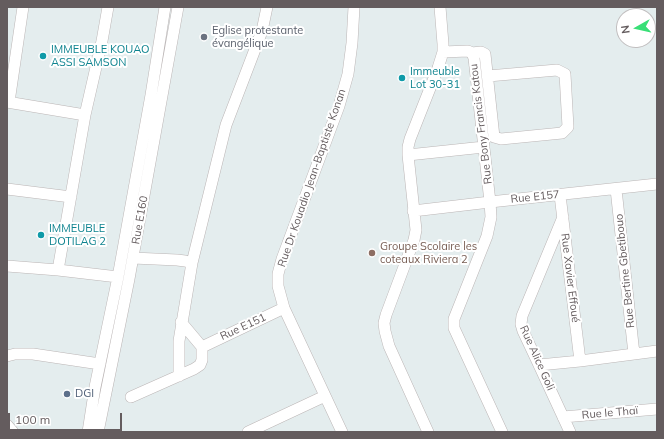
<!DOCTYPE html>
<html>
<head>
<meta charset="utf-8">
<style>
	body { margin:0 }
	#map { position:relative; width:664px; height:439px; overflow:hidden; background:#e4edee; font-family:Mulish,sans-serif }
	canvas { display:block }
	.frame { position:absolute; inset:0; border:8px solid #645c5e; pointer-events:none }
	.north { position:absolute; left:616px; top:8px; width:40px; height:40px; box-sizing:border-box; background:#fff; border:1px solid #c1bebf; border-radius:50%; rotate:262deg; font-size:11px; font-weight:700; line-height:16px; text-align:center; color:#645c5e }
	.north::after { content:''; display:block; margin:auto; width:14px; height:18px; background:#39df77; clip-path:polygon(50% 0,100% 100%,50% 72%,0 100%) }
	.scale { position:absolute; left:8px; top:413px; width:114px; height:18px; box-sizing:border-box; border:2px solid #645c5e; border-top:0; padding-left:5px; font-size:12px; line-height:14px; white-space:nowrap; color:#645c5e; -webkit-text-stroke:3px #fff; paint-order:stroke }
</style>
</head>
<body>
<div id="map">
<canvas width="664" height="439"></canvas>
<div class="frame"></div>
<div class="north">N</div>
<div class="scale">100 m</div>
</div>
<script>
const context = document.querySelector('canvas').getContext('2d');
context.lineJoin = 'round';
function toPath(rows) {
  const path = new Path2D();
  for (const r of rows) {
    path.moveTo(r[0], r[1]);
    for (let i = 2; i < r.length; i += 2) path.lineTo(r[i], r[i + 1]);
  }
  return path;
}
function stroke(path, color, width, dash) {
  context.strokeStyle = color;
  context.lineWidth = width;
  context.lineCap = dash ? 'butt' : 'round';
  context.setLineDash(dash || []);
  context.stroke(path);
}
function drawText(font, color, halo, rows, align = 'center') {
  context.font = font + ' Mulish,sans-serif';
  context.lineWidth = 4;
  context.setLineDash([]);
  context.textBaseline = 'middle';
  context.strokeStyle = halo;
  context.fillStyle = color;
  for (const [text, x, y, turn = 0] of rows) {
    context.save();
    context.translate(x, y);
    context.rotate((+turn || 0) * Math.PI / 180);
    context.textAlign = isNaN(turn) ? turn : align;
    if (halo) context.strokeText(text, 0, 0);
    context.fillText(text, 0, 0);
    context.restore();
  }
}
const minor = toPath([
	[443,52,468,51,472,53,474,58,490,202,491,217,487,236,454,319,454,328,502,432],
	[472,53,481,52,485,54,494,137,501,139,562,133,568,127,565,74,557,70,488,76],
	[7,102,85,115],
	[9,102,23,7],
	[408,155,484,147],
	[7,189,71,197],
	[616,189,634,354],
	[560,195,580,361],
	[413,211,490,202,657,184],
	[563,217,522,316,521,324,523,331,539,365,570,432],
	[133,258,177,260,185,261,192,263],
	[7,266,58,270,118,277],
	[58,270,85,115,102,41,108,7],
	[202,347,284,308],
	[7,356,15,354,33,354,100,364],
	[539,365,580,361,657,351],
	[179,376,179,341,192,263,226,125,262,31,267,7],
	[131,397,194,369,200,365,202,360,202,347,181,322],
	[563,417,657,409],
	[7,425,13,432],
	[88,432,95,387,118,277,151,95,165,7],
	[98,432,129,279,178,7],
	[248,432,325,396],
	[342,432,284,308,278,286,278,274,282,259,339,106,348,74,352,43,354,7],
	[428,432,389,346,385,331,384,323,386,315,414,240,416,230,408,155,408,147,410,139,438,68,443,52,443,44,440,7]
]);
stroke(minor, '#bbb5b5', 12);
stroke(minor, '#fff', 11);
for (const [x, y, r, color] of [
	[204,37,4,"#6b7280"],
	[43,56,4,"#0f9aa8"],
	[402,78,4,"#0f9aa8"],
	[41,235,4,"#0f9aa8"],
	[372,253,4,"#8d6e63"],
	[67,394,4,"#5c6f8a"]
]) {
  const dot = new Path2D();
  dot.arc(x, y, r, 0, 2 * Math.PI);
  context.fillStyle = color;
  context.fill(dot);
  stroke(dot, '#fff', 1.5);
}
drawText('11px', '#5b616d', '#fff', [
	["Eglise protestante",212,31],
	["évangélique",212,44]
], 'left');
drawText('11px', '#0d838f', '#fff', [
	["IMMEUBLE KOUAO",51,50],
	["ASSI SAMSON",51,63],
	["Immeuble",410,72],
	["Lot 30-31",410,85],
	["IMMEUBLE",49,229],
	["DOTILAG 2",49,242]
], 'left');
drawText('11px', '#645c5e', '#fff', [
	["Rue Bony Francis Katou",481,124,-97],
	["Rue Dr Kouadio Jean-Baptiste Konan",312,178,-71],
	["Rue E157",535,197,-6],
	["Rue E160",140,220,-80],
	["Rue Bertine Gbetibouo",625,271,-96],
	["Rue Xavier Effoué",570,278,83],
	["Rue E151",243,327,-25],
	["Rue Alice Goli",537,358,66],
	["Rue le Thaï",610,413,-5]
]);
drawText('11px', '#785e54', '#fff', [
	["Groupe Scolaire les",380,247],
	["coteaux Riviera 2",380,260]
], 'left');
drawText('11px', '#4e5e75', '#fff', [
	["DGI",75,394]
], 'left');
</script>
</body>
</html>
